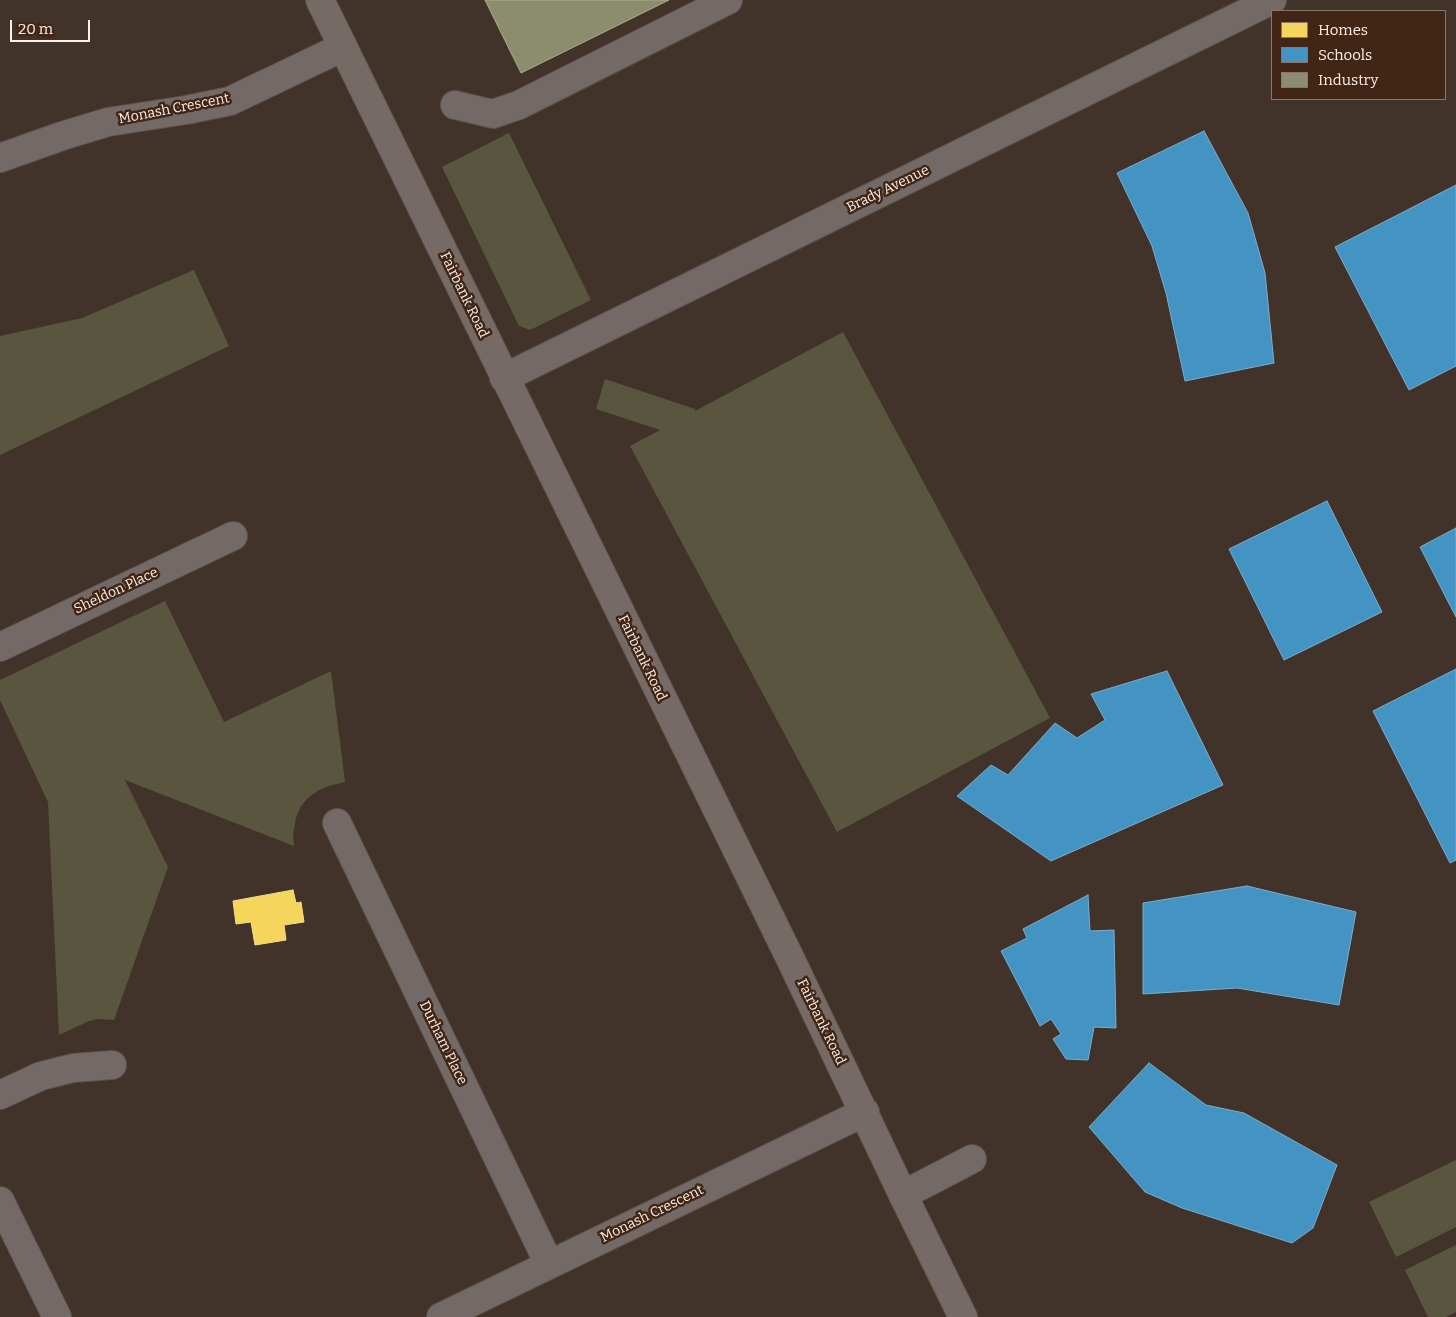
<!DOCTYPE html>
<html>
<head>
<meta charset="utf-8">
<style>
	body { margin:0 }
	#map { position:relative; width:1456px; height:1317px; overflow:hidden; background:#42332a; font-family:Bitter,serif }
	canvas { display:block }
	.legend { position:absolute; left:1271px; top:10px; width:175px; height:90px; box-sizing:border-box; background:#412616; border:1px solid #8c7669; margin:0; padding:6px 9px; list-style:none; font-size:15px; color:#fdeee6 }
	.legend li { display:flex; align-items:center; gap:10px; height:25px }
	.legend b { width:25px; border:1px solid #8c7669 }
	.scale { position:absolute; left:10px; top:20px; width:80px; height:22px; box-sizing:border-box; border:2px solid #fdeee6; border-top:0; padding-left:6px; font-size:15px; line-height:18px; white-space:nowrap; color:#fdeee6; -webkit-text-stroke:4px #412616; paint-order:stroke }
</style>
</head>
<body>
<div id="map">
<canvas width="1456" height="1317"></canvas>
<ul class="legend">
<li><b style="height:14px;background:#f6d55c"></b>Homes</li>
<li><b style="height:14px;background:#4393c3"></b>Schools</li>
<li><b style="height:14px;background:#8c8c6e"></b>Industry</li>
</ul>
<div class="scale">20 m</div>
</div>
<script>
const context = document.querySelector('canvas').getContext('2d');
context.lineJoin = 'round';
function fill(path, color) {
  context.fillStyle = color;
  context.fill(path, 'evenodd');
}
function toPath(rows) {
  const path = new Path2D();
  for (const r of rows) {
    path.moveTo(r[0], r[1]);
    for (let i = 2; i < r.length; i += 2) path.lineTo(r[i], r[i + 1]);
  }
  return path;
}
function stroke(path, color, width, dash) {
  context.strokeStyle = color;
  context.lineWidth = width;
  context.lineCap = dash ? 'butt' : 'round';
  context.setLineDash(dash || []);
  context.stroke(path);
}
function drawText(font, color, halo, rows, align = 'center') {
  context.font = font + ' Bitter,serif';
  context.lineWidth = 5;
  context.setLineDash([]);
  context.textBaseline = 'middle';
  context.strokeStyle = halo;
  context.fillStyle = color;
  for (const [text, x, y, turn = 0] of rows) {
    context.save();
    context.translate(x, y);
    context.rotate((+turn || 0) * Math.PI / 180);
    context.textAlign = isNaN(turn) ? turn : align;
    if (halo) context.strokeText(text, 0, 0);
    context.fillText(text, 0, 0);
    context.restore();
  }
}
fill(toPath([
	[509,133,591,300,530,330,519,326,442,167],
	[194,270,229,346,0,455,0,336,82,318],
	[843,332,1050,718,837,832,630,446,660,430,596,409,605,379,695,409,695,411],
	[165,601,224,722,331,671,345,782,329,786,319,790,309,797,301,806,296,818,293,834,294,846,125,780,168,867,114,1020,98,1019,89,1021,59,1035,48,802,0,700,0,680],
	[1456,1160,1456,1227,1396,1257,1369,1202],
	[1456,1245,1456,1312,1446,1317,1428,1317,1405,1270]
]), '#59553e');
const homes = toPath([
	[293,890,296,903,301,902,304,922,284,925,286,940,255,945,251,922,236,924,233,901,293,890]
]);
fill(homes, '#f6d55c');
stroke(homes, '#f8dc85', 1);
const schools = toPath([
	[1204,131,1248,213,1265,273,1274,363,1185,381,1166,293,1152,246,1117,173,1204,131],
	[1456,185,1456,366,1409,390,1335,247,1456,185],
	[1327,501,1382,612,1284,660,1229,549,1327,501],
	[1456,528,1456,617,1420,547,1456,528],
	[1456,669,1456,860,1450,863,1373,711,1456,669],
	[1167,671,1223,785,1051,861,957,796,991,765,1008,775,1055,723,1077,738,1105,720,1091,694,1167,671],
	[1247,886,1356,912,1339,1005,1237,988,1143,994,1143,903,1247,886],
	[1088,895,1090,931,1114,930,1116,1028,1094,1027,1088,1060,1066,1059,1053,1039,1061,1034,1051,1019,1040,1026,1001,951,1027,938,1023,929,1088,895],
	[1149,1063,1206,1105,1244,1113,1337,1165,1313,1228,1292,1243,1182,1208,1145,1192,1089,1127,1149,1063]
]);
fill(schools, '#4393c3');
stroke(schools, '#7baece', 1);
const industry = toPath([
	[485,0,669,0,521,73,485,0]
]);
fill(industry, '#8c8c6e');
stroke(industry, '#aea992', 1);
const minor = toPath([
	[455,105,493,114,519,105,728,0],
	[0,158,62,136,108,122,186,110,230,101,343,47],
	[504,378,1272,0],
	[0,647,233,536],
	[337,823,549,1264],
	[0,1095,41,1076,73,1068,112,1065],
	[903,1195,972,1159],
	[0,1201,57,1317],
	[441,1317,865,1112]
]);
const major = toPath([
	[320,0,790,958,903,1195,963,1317]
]);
stroke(minor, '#5e524a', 30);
stroke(major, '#5e524a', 30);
stroke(minor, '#736a67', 28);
stroke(major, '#756a66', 28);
drawText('14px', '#fdeee6', '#412616', [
	["Monash Crescent",174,109,-11],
	["Brady Avenue",888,189,-26],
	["Fairbank Road",464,295,64],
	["Sheldon Place",116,591,-25],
	["Fairbank Road",642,658,64],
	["Fairbank Road",821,1022,64],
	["Durham Place",443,1043,64],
	["Monash Crescent",652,1214,-26]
]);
</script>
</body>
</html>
